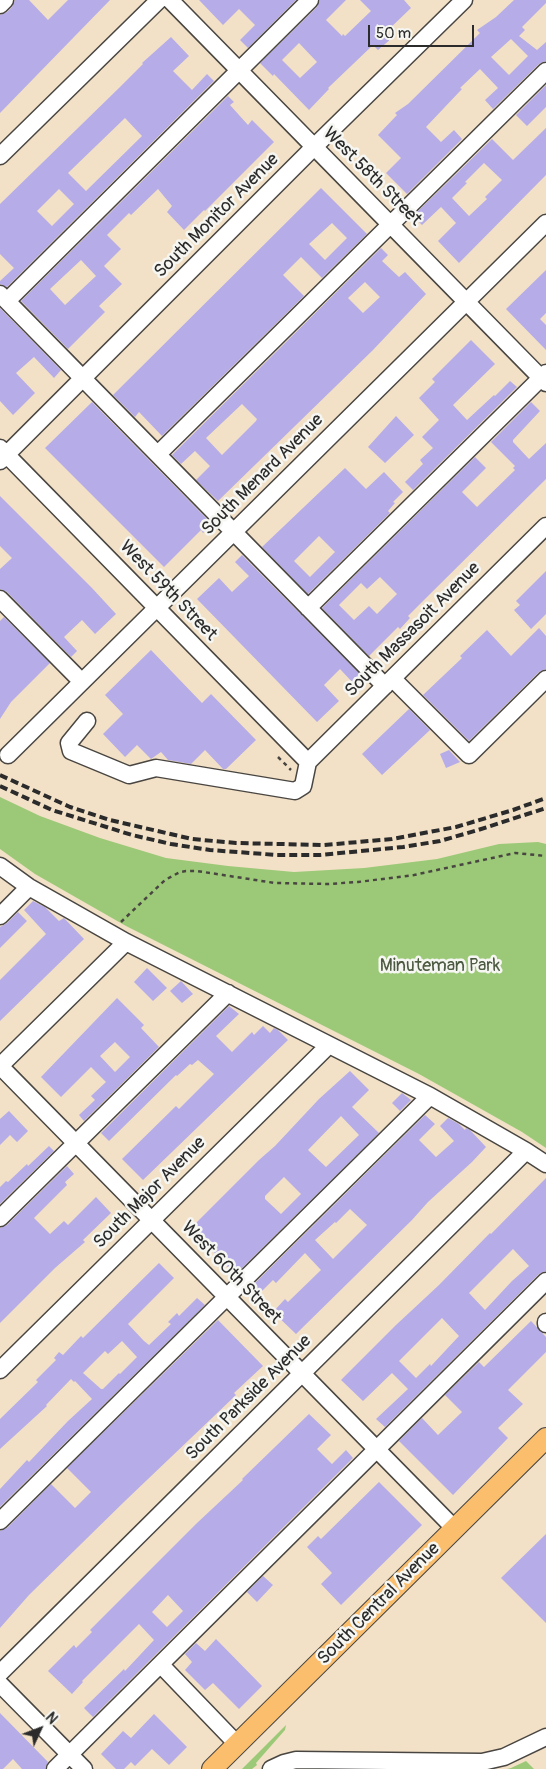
<!DOCTYPE html>
<html>
<head>
<meta charset="utf-8">
<style>
	body { margin:0 }
	#map { position:relative; width:546px; height:1769px; overflow:hidden; background:#f2e1c7; font-family:Pangolin,sans-serif }
	canvas { display:block }
	.north { position:absolute; left:15px; top:1704px; width:50px; height:50px; -webkit-text-stroke:4px #f6f6f2; paint-order:stroke; rotate:47deg; font-size:14px; font-weight:700; line-height:20px; text-align:center; color:#2b2b2b }
	.north::after { content:''; display:block; margin:auto; width:18px; height:22px; background:#2b2b2b; clip-path:polygon(50% 0,100% 100%,50% 72%,0 100%) }
	.scale { position:absolute; left:368px; top:25px; width:106px; height:22px; box-sizing:border-box; border:2px solid #2b2b2b; border-top:0; padding-left:6px; font-size:15px; line-height:18px; white-space:nowrap; color:#2b2b2b; -webkit-text-stroke:4px #f6f6f2; paint-order:stroke }
</style>
</head>
<body>
<div id="map">
<canvas width="546" height="1769"></canvas>
<div class="north">N</div>
<div class="scale">50 m</div>
</div>
<script>
const context = document.querySelector('canvas').getContext('2d');
context.lineJoin = 'round';
function fill(path, color) {
  context.fillStyle = color;
  context.fill(path, 'evenodd');
}
function toPath(rows) {
  const path = new Path2D();
  for (const r of rows) {
    path.moveTo(r[0], r[1]);
    for (let i = 2; i < r.length; i += 2) path.lineTo(r[i], r[i + 1]);
  }
  return path;
}
function stroke(path, color, width, dash) {
  context.strokeStyle = color;
  context.lineWidth = width;
  context.lineCap = dash ? 'butt' : 'round';
  context.setLineDash(dash || []);
  context.stroke(path);
}
function drawText(font, color, halo, rows, align = 'center') {
  context.font = font + ' Pangolin,sans-serif';
  context.lineWidth = 5;
  context.setLineDash([]);
  context.textBaseline = 'middle';
  context.strokeStyle = halo;
  context.fillStyle = color;
  for (const [text, x, y, turn = 0] of rows) {
    context.save();
    context.translate(x, y);
    context.rotate((+turn || 0) * Math.PI / 180);
    context.textAlign = isNaN(turn) ? turn : align;
    if (halo) context.strokeText(text, 0, 0);
    context.fillText(text, 0, 0);
    context.restore();
  }
}
fill(toPath([
	[0,797,40,816,100,838,166,858,228,866,294,872,364,868,437,859,499,844,538,842,546,844,546,1148,522,1132,419,1074,126,926,35,874,0,849],
	[286,1725,285,1730,256,1763,257,1765,252,1769,242,1769],
	[526,1761,534,1769,507,1769,511,1768]
]), '#9cc977');
fill(toPath([
	[15,0,29,0,48,20,68,0,110,0,0,113,0,15,7,12,12,7],
	[199,0,296,0,248,48,240,40,255,25,239,9,223,25],
	[320,0,346,0,326,20,342,36,343,34,345,36,371,11,360,0,404,0,411,8,386,32,392,38,378,50,373,45,328,88,329,89,309,110,274,74,273,76,260,63,317,7],
	[299,43,317,62,300,78,282,60],
	[514,0,546,0,546,3,522,27,525,30,519,36,537,50,546,42,546,61,539,64,493,109,485,100,498,88,480,69,460,88,462,89,426,127,441,142,454,130,462,139,407,194,386,173,401,158,378,135,397,115,395,113,408,104,480,33,477,30,496,17],
	[511,39,528,56,509,75,491,57],
	[171,37,189,56,173,71,192,90,207,74,214,81,7,287,0,284,0,281,14,268,0,254,0,204,120,87,143,64,142,63],
	[125,118,142,136,86,191,68,173],
	[59,189,74,204,52,226,37,211],
	[546,85,546,107,527,126,516,115],
	[228,96,234,102,230,105,248,125,252,120,274,142,205,211,204,210,184,230,167,212,172,206,158,189,131,215,129,213,107,235,121,249,104,266,122,284,99,306,105,312,68,349,21,301],
	[81,260,96,276,65,305,50,289],
	[546,128,546,175,459,263,438,241,456,223,441,207,422,225,413,216,492,139,513,160],
	[484,163,502,180,485,197,487,199,469,216,452,198,467,183,465,182],
	[321,188,367,234,322,278,301,257,283,275,304,296,162,436,139,412,135,417,113,395],
	[332,223,347,238,325,260,309,244],
	[381,248,388,255,382,261,399,277,405,272,426,294,373,350,218,501,196,480,210,466,195,451,181,464,172,455],
	[365,282,380,297,363,313,348,298],
	[242,404,257,419,256,421,222,455,206,438],
	[546,270,546,313,540,319,546,325,546,350,506,309],
	[0,308,61,370,54,378,34,357,16,373,35,393,13,415,0,401],
	[471,340,495,364,453,405,467,420,494,395,495,396,510,381,517,387,413,490,405,482,423,464,420,460,433,448,422,437,439,420,419,398,435,382,432,379],
	[92,402,212,524,203,533,201,530,164,567,45,448],
	[531,402,540,411,513,440,513,442,529,459,546,443,546,479,425,599,408,616,410,618,400,629,398,627,369,656,322,608,475,457,486,468,462,492,477,507,515,470,513,468,515,466,491,442],
	[380,577,397,594,377,614,369,606,354,620,339,605,361,583,367,589],
	[396,416,414,435,385,463,368,447],
	[345,468,366,489,384,472,403,492,393,502,395,503,388,511,390,513,308,594,262,547],
	[319,536,335,552,310,577,294,561],
	[0,496,92,588,116,614,95,634,82,620,64,637,77,651,71,657,7,592,0,589,0,569,12,558,0,546],
	[242,555,362,676,354,684,340,669,324,685,339,701,317,722,197,599,219,578,232,592,249,576,235,562],
	[546,571,546,614,531,629,514,610,520,605,516,601],
	[4,617,50,663,11,702,0,719,0,621],
	[539,628,546,636,546,669,539,672,469,741,423,695,462,658,460,656,487,630,511,656],
	[151,650,202,703,211,694,256,740,226,769,223,769,205,750,191,764,168,760,161,752,151,759,137,745,125,757,103,734,123,714,105,695],
	[409,709,430,730,382,775,362,754],
	[449,750,460,762,446,768,440,754],
	[33,901,45,907,59,921,64,918,84,939,0,1021,0,980,46,934,24,910],
	[18,912,27,921,0,948,0,927,7,923],
	[147,968,167,988,153,1001,134,982],
	[181,981,193,994,182,1003,170,991],
	[117,998,144,1025,141,1028,159,1047,84,1121,79,1115,95,1100,91,1096,106,1082,91,1067,61,1097,41,1077],
	[115,1042,130,1057,115,1072,100,1056],
	[229,1006,239,1014,216,1036,232,1052,252,1032,254,1035,263,1026,270,1033,274,1028,278,1030,288,1040,143,1180,122,1159,176,1106,179,1109,214,1074,198,1060,192,1065,190,1064,177,1076,176,1075,109,1141,101,1133],
	[350,1071,369,1090,352,1107,379,1133,235,1275,191,1228,259,1160,275,1146,319,1099],
	[341,1116,359,1135,326,1167,308,1150],
	[284,1177,301,1194,281,1214,265,1199,265,1196],
	[402,1093,411,1100,400,1111,392,1103],
	[9,1111,28,1131,17,1142,10,1135,0,1145,0,1119],
	[425,1115,435,1124,419,1140,436,1157,454,1141,440,1126,448,1118,459,1124,465,1130,466,1128,470,1130,486,1147,472,1162,428,1202,412,1220,296,1334,273,1312,285,1299,288,1302,321,1270,305,1253,276,1283,273,1280,257,1296,249,1289],
	[350,1209,367,1225,333,1259,315,1240,335,1222,336,1223],
	[49,1146,54,1151,0,1204,0,1187,6,1181,8,1182,27,1164,28,1166],
	[67,1166,74,1174,65,1182,67,1185,34,1218,50,1234,64,1221,68,1225,96,1197,111,1213,83,1240,85,1242,55,1268,0,1323,0,1228,7,1225],
	[546,1178,546,1271,539,1274,385,1427,376,1419,408,1389,392,1373,363,1401,341,1380,396,1325,439,1285,490,1233,491,1234],
	[513,1249,529,1266,512,1281,485,1310,469,1293],
	[442,1318,459,1336,431,1366,430,1364,416,1378,399,1361],
	[159,1263,174,1278,128,1324,144,1341,149,1345,171,1324,168,1322,177,1313,179,1316,197,1298,205,1305,0,1507,0,1489,27,1460,29,1462,68,1421,92,1399,75,1381,74,1382,71,1379,46,1405,47,1406,0,1449,0,1419,38,1382,36,1380,56,1360,54,1358,59,1352,63,1355,81,1336,83,1338],
	[122,1341,137,1357,120,1374,119,1373,103,1389,101,1389,83,1373,105,1351,108,1354],
	[218,1320,263,1366,234,1393,236,1395,212,1418,126,1500,29,1595,0,1628,0,1531,7,1528,51,1484,75,1508,91,1492,67,1468],
	[531,1321,546,1337,546,1352,508,1390,523,1404,498,1428,508,1438,453,1495,399,1441,422,1418,438,1435,462,1412,445,1395,479,1362,484,1367],
	[309,1414,331,1435,317,1449,332,1464,346,1450,353,1458,93,1717,84,1708,124,1669,125,1671,154,1640,139,1624,82,1681,83,1682,72,1694,48,1671,74,1645,76,1648,92,1632,90,1630,197,1523,243,1480,242,1479],
	[168,1595,183,1611,167,1627,152,1612],
	[379,1482,422,1525,341,1605,321,1584,332,1573,307,1547,318,1536,321,1539],
	[546,1534,546,1623,501,1578],
	[263,1576,273,1585,257,1602,247,1592],
	[216,1639,262,1686,239,1709,213,1683,205,1690,185,1670,192,1662,185,1654,196,1643,205,1651],
	[0,1713,48,1762,45,1769,22,1769,13,1759,3,1769,0,1769],
	[154,1714,187,1747,169,1765,152,1749,135,1766,131,1762,124,1769,116,1769,101,1754,123,1731,131,1738]
]), '#b6ace7');
const minor = toPath([
	[170,0,546,383],
	[0,5,5,0],
	[0,156,159,0],
	[0,294,385,686],
	[7,301,310,0],
	[0,448,308,762],
	[158,454,546,71],
	[0,461,314,147,464,0],
	[0,599,81,681],
	[308,608,546,373],
	[393,679,469,755,546,679],
	[87,721,69,743,71,751,129,775,156,768,295,791,303,786,308,762],
	[8,755,546,223],
	[308,762,546,526],
	[0,866,29,887,126,942,430,1096,526,1151,546,1164],
	[0,916,29,887],
	[0,1066,455,1529],
	[0,1066,126,942],
	[0,1218,228,993],
	[546,1322,546,1324],
	[0,1370,329,1045],
	[0,1521,430,1096],
	[161,1665,237,1744],
	[0,1673,526,1151],
	[0,1684,84,1769],
	[55,1769,546,1281],
	[271,1769,284,1763,296,1760,482,1762,504,1757,546,1737]
]);
const major = toPath([
	[212,1769,546,1438]
]);
stroke(minor, '#494642', 19);
stroke(major, '#494642', 22);
stroke(toPath([
	[278,757,291,770],
	[121,922,165,880,180,872,186,871,197,871,275,883,328,884,358,882,414,875,515,853,546,856]
]), '#494642', 2.5, [4, 4]);
stroke(minor, '#fff', 16);
stroke(major, '#fabe6d', 20);
stroke(toPath([
	[0,775,70,807,110,820,192,839,236,843,324,845,392,839,456,827,513,810,546,798],
	[0,786,52,810,132,835,171,844,210,850,277,855,320,855,403,847,440,841,478,830,546,808]
]), '#2b2b2b', 4, [8, 4]);
drawText('18px', '#2b2b2b', '#f6f6f2', [
	["West 58th Street",372,177,45],
	["South Monitor Avenue",217,216,-45],
	["South Menard Avenue",263,475,-45],
	["West 59th Street",168,591,46],
	["South Massasoit Avenue",413,630,-45],
	["South Major Avenue",150,1193,-45],
	["West 60th Street",231,1273,46],
	["South Parkside Avenue",249,1398,-45],
	["South Central Avenue",379,1604,-45]
]);
drawText('18px', '#4d5a42', '#f6f6f2', [
	["Minuteman Park",440,966]
]);
</script>
</body>
</html>
